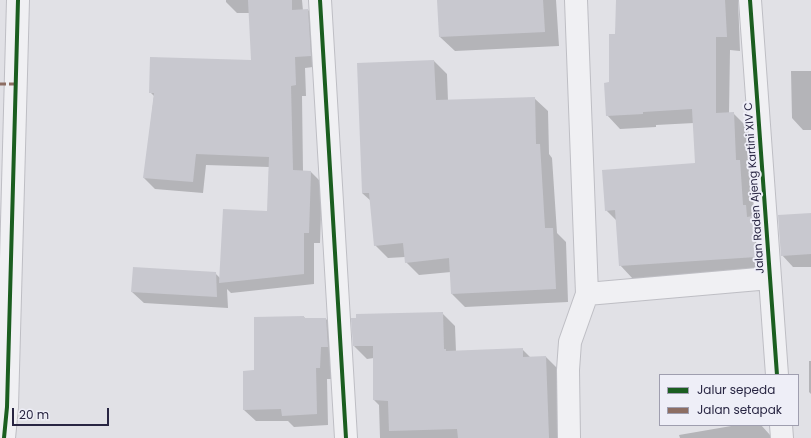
<!DOCTYPE html>
<html>
<head>
<meta charset="utf-8">
<style>
	body { margin:0 }
	#map { position:relative; width:811px; height:438px; overflow:hidden; background:#e1e1e6; font-family:Poppins,sans-serif }
	canvas { display:block }
	.legend { position:absolute; left:659px; top:374px; width:140px; height:52px; box-sizing:border-box; background:#eeeef7; border:1px solid #9f9eaf; margin:0; padding:5px 7px; list-style:none; font-size:12px; color:#282542 }
	.legend li { display:flex; align-items:center; gap:8px; height:20px }
	.legend b { width:20px; border:1px solid #9f9eaf }
	.scale { position:absolute; left:12px; top:408px; width:97px; height:18px; box-sizing:border-box; border:2px solid #282542; border-top:0; padding-left:5px; font-size:12px; line-height:14px; white-space:nowrap; color:#282542; -webkit-text-stroke:3px #eeeef7; paint-order:stroke }
</style>
</head>
<body>
<div id="map">
<canvas width="811" height="438"></canvas>
<ul class="legend">
<li><b style="height:5px;background:#1b5e20"></b>Jalur sepeda</li>
<li><b style="height:5px;background:#8d6e63"></b>Jalan setapak</li>
</ul>
<div class="scale">20 m</div>
</div>
<script>
const context = document.querySelector('canvas').getContext('2d');
context.lineJoin = 'round';
function fill(path, color) {
  context.fillStyle = color;
  context.fill(path, 'evenodd');
}
function toPath(rows) {
  const path = new Path2D();
  for (const r of rows) {
    path.moveTo(r[0], r[1]);
    for (let i = 2; i < r.length; i += 2) path.lineTo(r[i], r[i + 1]);
  }
  return path;
}
function stroke(path, color, width, dash) {
  context.strokeStyle = color;
  context.lineWidth = width;
  context.lineCap = dash ? 'butt' : 'round';
  context.setLineDash(dash || []);
  context.stroke(path);
}
function drawText(font, color, halo, rows, align = 'center') {
  context.font = font + ' Poppins,sans-serif';
  context.lineWidth = 4;
  context.setLineDash([]);
  context.textBaseline = 'middle';
  context.strokeStyle = halo;
  context.fillStyle = color;
  for (const [text, x, y, turn = 0] of rows) {
    context.save();
    context.translate(x, y);
    context.rotate((+turn || 0) * Math.PI / 180);
    context.textAlign = isNaN(turn) ? turn : align;
    if (halo) context.strokeText(text, 0, 0);
    context.fillText(text, 0, 0);
    context.restore();
  }
}
fill(toPath([
	[226,0,302,0,303,11,308,10,319,21,321,66,305,68,306,96,302,96,303,172,311,172,322,183,320,243,314,243,314,284,231,293,227,289,228,308,144,303,132,292,215,273,221,279,268,212,269,167,206,165,203,193,155,189,144,178,154,96,150,92,252,61,250,13,237,13,226,2],
	[438,0,556,0,559,46,455,51,440,37],
	[617,0,738,0,740,51,730,50,729,113,733,113,747,127,749,170,753,174,769,270,633,279,620,265,617,221,606,210,696,164,694,123,656,125,656,127,620,129,607,115,616,35],
	[434,61,447,74,448,101,534,98,548,111,549,154,552,158,557,233,566,242,568,302,465,307,452,294,451,272,419,275,406,262,405,257,388,258,375,245,371,201,362,193],
	[791,71,811,71,811,130,803,130,792,118],
	[811,214,811,267,793,267,782,255],
	[442,313,455,326,456,352,522,349,530,357,546,357,559,370,561,438,380,438,379,405,374,400,374,358,367,359,354,346],
	[304,317,306,319,326,319,337,331,332,358,331,379,327,379,328,425,294,427,288,421,256,421,244,410,255,371],
	[809,361,811,361,811,394,809,392],
	[737,425,761,425,770,435,771,438,680,438,679,435]
]), '#0003');
fill(toPath([
	[248,0,292,0,292,10,308,9,311,56,295,57,296,85,291,86,293,170,311,171,309,233,304,233,304,274,219,283,223,209,267,211,269,157,196,154,193,182,143,178,154,93,149,93,150,57,251,60],
	[437,0,543,0,545,32,439,37],
	[616,0,725,0,727,37,716,37,716,113,734,112,736,160,740,160,743,205,746,205,747,217,753,216,756,257,619,266,615,210,605,211,602,170,695,163,692,109,643,112,643,114,606,116,604,83,609,82,609,34,615,34],
	[434,60,436,100,535,97,536,144,540,144,545,228,553,228,556,289,451,294,449,258,405,263,403,243,374,246,369,193,362,193,357,63],
	[811,213,811,254,781,256,778,215],
	[133,267,216,272,217,297,131,292],
	[443,312,444,349,446,349,446,351,523,348,523,357,546,356,549,438,458,438,457,429,389,431,388,401,373,400,373,346,353,346,351,318,356,318,356,314],
	[304,316,304,318,326,318,328,347,321,347,320,368,316,368,317,414,282,416,281,409,243,410,243,371,254,370,254,317]
]), '#c8c8cf');
const minor = toPath([
	[320,0,346,438],
	[576,0,587,294],
	[750,0,777,375],
	[781,425,782,438],
	[4,438,7,407,18,0],
	[569,438,568,370,570,342,587,294,770,278]
]);
stroke(minor, '#bebec4', 24);
stroke(minor, '#f0f0f3', 22);
stroke(toPath([
	[0,84,16,84]
]), '#8d6e63', 3, [6, 3]);
stroke(toPath([
	[320,0,346,438],
	[750,0,777,375],
	[4,438,7,407,18,0]
]), '#1b5e20', 4);
drawText('11px', '#282542', '#eeeef7', [
	["Jalan Raden Ajeng Kartini XIV C",755,188,-94]
]);
</script>
</body>
</html>
